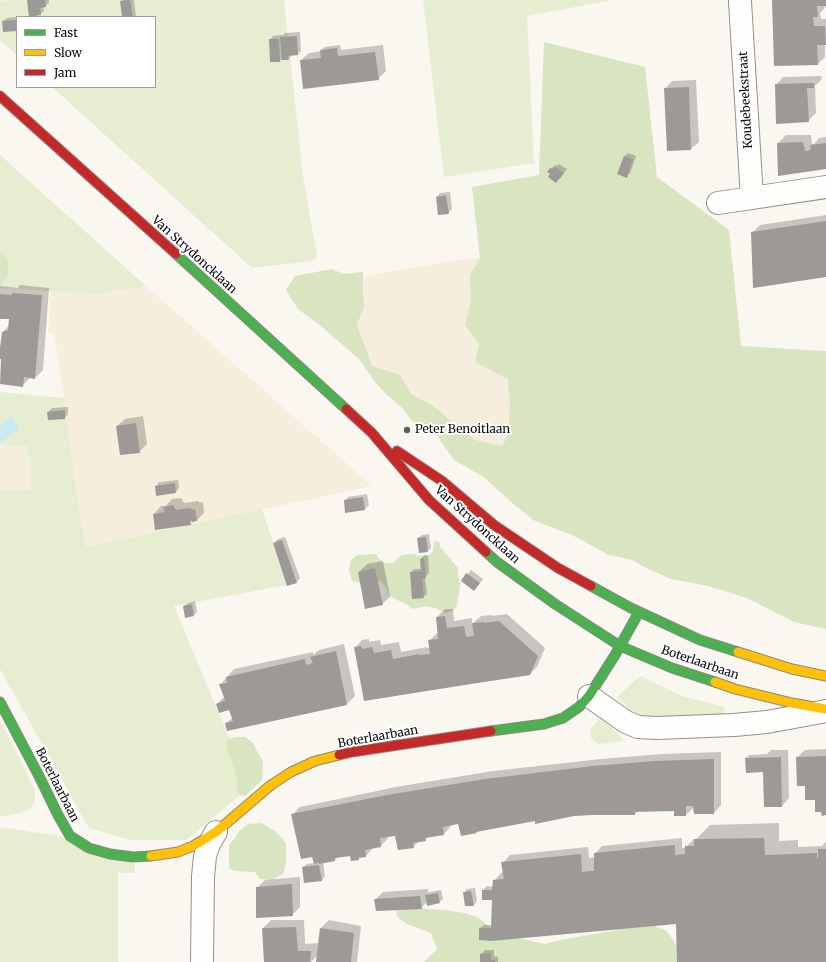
<!DOCTYPE html>
<html>
<head>
<meta charset="utf-8">
<style>
	body { margin:0 }
	#map { position:relative; width:826px; height:962px; overflow:hidden; background:#faf6f0; font-family:Merriweather,serif }
	canvas { display:block }
	.legend { position:absolute; left:16px; top:16px; width:140px; height:72px; box-sizing:border-box; background:#fff; border:1px solid #9e9e9e; margin:0; padding:5px 7px; list-style:none; font-size:12px; color:#0c0c0c }
	.legend li { display:flex; align-items:center; gap:8px; height:20px }
	.legend b { width:20px; border:1px solid #9e9e9e }
</style>
</head>
<body>
<div id="map">
<canvas width="826" height="962"></canvas>
<ul class="legend">
<li><b style="height:5px;background:#4caf50"></b>Fast</li>
<li><b style="height:5px;background:#ffc107"></b>Slow</li>
<li><b style="height:5px;background:#c62828"></b>Jam</li>
</ul>
</div>
<script>
const context = document.querySelector('canvas').getContext('2d');
context.lineJoin = 'round';
function fill(path, color) {
  context.fillStyle = color;
  context.fill(path, 'evenodd');
}
function toPath(rows) {
  const path = new Path2D();
  for (const r of rows) {
    path.moveTo(r[0], r[1]);
    for (let i = 2; i < r.length; i += 2) path.lineTo(r[i], r[i + 1]);
  }
  return path;
}
function stroke(path, color, width, dash) {
  context.strokeStyle = color;
  context.lineWidth = width;
  context.lineCap = dash ? 'butt' : 'round';
  context.setLineDash(dash || []);
  context.stroke(path);
}
function drawText(font, color, halo, rows, align = 'center') {
  context.font = font + ' Merriweather,serif';
  context.lineWidth = 4;
  context.setLineDash([]);
  context.textBaseline = 'middle';
  context.strokeStyle = halo;
  context.fillStyle = color;
  for (const [text, x, y, turn = 0] of rows) {
    context.save();
    context.translate(x, y);
    context.rotate((+turn || 0) * Math.PI / 180);
    context.textAlign = isNaN(turn) ? turn : align;
    if (halo) context.strokeText(text, 0, 0);
    context.fillText(text, 0, 0);
    context.restore();
  }
}
fill(toPath([
	[480,258,514,379,523,423,496,468,368,366,351,318,357,279,387,272,451,261],
	[146,286,372,486,86,547,76,490,64,398,54,333,48,333,51,291,96,294],
	[0,445,28,446,31,491,0,490]
]), '#f5eedd');
fill(toPath([
	[7,0,284,0,303,176,308,206,317,255,317,257,311,261,252,268,52,87,155,87,155,17,17,17,17,55,0,40,0,1],
	[423,0,613,0,527,16,534,163,444,177],
	[0,155,146,286,96,294,0,288],
	[0,392,64,398,76,490,86,547,262,509,287,585,174,606,224,726,250,787,186,840,131,840,89,828,0,669,0,490,31,490,28,446,0,445],
	[640,676,682,696,724,707,725,716,657,719,646,717,635,714,617,697],
	[601,717,625,741,600,744,595,742,591,738,590,731,594,725],
	[0,719,35,790,35,801,30,809,21,813,0,817],
	[0,827,59,836,135,864,135,873,118,873,118,962,0,962]
]), '#e7edd1');
fill(toPath([
	[544,42,645,67,657,177,729,230,741,346,826,351,826,629,794,622,747,598,708,586,671,579,648,569,632,560,609,555,572,535,533,520,510,501,485,478,454,460,433,430,416,426,402,408,386,394,375,382,360,360,321,326,298,309,286,290,295,276,332,269,343,274,363,272,363,296,364,307,357,324,360,335,366,348,372,366,400,375,411,394,433,406,456,425,475,440,502,446,508,436,510,406,508,379,475,362,479,344,465,325,471,300,470,275,480,258,472,187,539,175],
	[0,252,9,261,7,277,0,286],
	[434,541,440,542,440,547,458,568,458,574,460,586,457,605,453,611,446,613,435,608,426,606,412,609,408,605,389,596,386,587,381,581,371,582,365,584,352,581,349,570,351,560,357,555,376,554,378,558,384,563,393,563,402,555,412,554,419,556,428,556,433,551],
	[236,737,245,737,253,743,263,762,262,780,245,796,238,794,237,782,233,764,227,750,226,744,229,739],
	[261,823,275,831,286,843,286,863,283,874,271,880,260,879,255,872,234,871,229,868,229,845,235,838,238,832,248,824],
	[412,908,444,910,465,913,479,918,491,928,519,938,545,944,560,940,617,930,621,924,639,920,667,931,682,954,683,962,424,962,437,949,431,933,407,924,397,917,396,910]
]), '#d9e4c0');
fill(toPath([
	[11,416,20,428,0,443,0,425]
]), '#c9eaf1');
fill(toPath([
	[28,0,49,0,49,3,45,6,43,7,44,11,40,14],
	[122,0,134,0,136,17,123,17,121,1],
	[772,0,826,0,825,8,820,13,821,19,826,19,826,44,825,44,825,57,818,64],
	[25,16,17,17,17,30,3,21,7,18],
	[300,32,301,51,298,54,292,55,288,59,283,59,280,61,271,61,270,40,273,36,283,35,285,33],
	[340,45,341,50,383,45,386,71,378,79,301,60,309,53,322,51,321,50,325,47],
	[821,76,822,79,815,86,816,113,808,121,776,85,783,77],
	[696,80,699,142,691,149,668,150,665,89,672,81],
	[786,135,811,135,812,144,814,144,819,138,826,137,826,168,778,143],
	[628,153,636,156,630,173,626,176,624,157],
	[559,164,567,169,560,178,548,172,555,165,557,166],
	[450,192,452,209,448,213,437,197,440,193],
	[826,215,826,276,752,233,760,225],
	[20,285,49,288,43,370,35,378,30,378,22,386,3,332,9,325,10,319,0,318,0,286,18,288],
	[68,407,68,414,65,418,48,412,52,408],
	[143,416,147,444,139,452,117,426,125,419],
	[178,480,179,488,176,492,156,486,159,482],
	[367,494,369,505,365,509,346,512,345,501,348,497],
	[181,498,184,503,199,501,199,503,203,502,204,513,197,520,192,521,190,524,154,514,161,506,166,506,172,499],
	[429,534,431,548,427,551,418,538,422,535],
	[285,537,300,578,297,582,288,585,274,543,278,539],
	[424,555,428,555,429,573,425,577,427,594,423,597,411,573,414,569,422,569,421,559],
	[383,561,390,597,382,604,359,572,367,564],
	[471,570,483,579,478,586,462,581],
	[195,601,197,612,194,615,184,606,188,603],
	[445,609,453,609,454,621,472,618,472,624,481,616,492,615,492,616,507,614,545,648,537,667,529,675,470,683,355,648,362,640,369,639,369,642,380,640,381,645,399,642,401,652,427,647,427,648,430,648,429,641,437,633,439,633,437,617],
	[344,644,355,696,347,704,227,730,226,724,233,717,230,708,217,704,225,696,220,685,234,669,313,652,313,655,319,650],
	[826,749,826,814,806,785,797,757,805,750],
	[771,750,788,750,789,798,782,806,764,771,746,758,749,755,767,754],
	[721,752,721,805,714,813,694,807,686,815,675,810,638,811,635,814,574,815,536,820,478,830,476,832,461,835,459,822,451,824,451,826,444,834,429,836,425,840,419,841,413,847,396,835,388,836,388,838,381,846,373,847,373,848,366,856,360,857,358,859,351,855,338,857,335,860,323,863,325,876,322,880,303,867,307,864,315,863,313,856,292,815,300,807,396,787,493,771,601,759,662,754],
	[779,823,779,841,798,840,798,847,822,846,826,842,826,962,678,962,677,923,491,940,480,928,484,925,493,925,493,899,483,890,487,886,494,887,494,881,504,870,503,863,510,855,588,847,589,858,595,857,595,854,602,846,682,838,682,848,686,847,694,839,696,839,710,825],
	[300,877,300,907,292,915,257,888,265,880],
	[475,888,477,901,474,905,464,893,467,889],
	[428,889,428,893,430,892,441,890,443,899,439,902,427,902,421,908,375,900,383,892],
	[271,920,304,920,305,944,319,943,321,928,329,920,361,926,357,962,317,962,317,956,311,962,265,962,263,928],
	[485,950,494,950,494,956,498,957,498,962,481,962,481,954]
]), '#0003');
fill(toPath([
	[27,0,45,0,46,7,40,8,41,15,29,17],
	[130,0,133,17,122,17,120,1],
	[772,0,826,0,826,6,817,6,818,17,813,17,814,26,825,26,826,45,817,45,818,65,774,66],
	[17,20,17,31,3,32,2,21],
	[297,36,298,55,288,56,289,60,282,60,280,37],
	[269,39,279,39,280,62,270,62],
	[337,48,338,56,375,52,379,80,303,89,300,60,321,58,320,50],
	[814,83,814,88,807,88,809,122,776,124,775,84],
	[689,87,691,150,667,151,664,88],
	[803,142,805,151,811,150,810,145,826,143,826,169,778,176,777,143],
	[624,156,633,159,627,178,617,174],
	[555,167,564,173,556,183,548,177,550,174,547,172,550,168,553,169],
	[446,195,449,214,438,215,436,197],
	[826,221,826,277,753,288,751,232],
	[12,293,42,295,35,379,24,377,23,387,0,384,1,359,0,359,0,348,2,332,8,330,9,319,0,319,0,294,12,295],
	[65,410,65,419,48,420,47,412],
	[136,423,140,453,120,455,116,426],
	[175,483,176,493,156,496,155,486],
	[363,497,365,510,345,513,344,500],
	[173,505,176,510,191,508,192,510,195,509,197,521,192,522,192,520,190,521,191,525,155,530,153,514,165,512,163,507],
	[426,537,428,552,419,553,417,538],
	[282,540,297,583,287,586,273,543],
	[424,558,426,578,422,579,424,598,412,599,410,572,421,571,420,559],
	[375,568,383,605,365,609,358,572],
	[466,573,480,583,474,591,461,581],
	[192,604,194,616,185,618,183,606],
	[445,616,447,628,464,626,466,637,474,636,472,623,484,622,484,623,499,621,538,656,530,675,471,684,364,701,354,647,361,646,362,649,372,647,374,653,391,650,393,659,419,654,419,655,430,654,428,640,438,639,436,617],
	[336,651,347,705,227,731,225,723,233,721,229,710,219,713,216,704,225,700,219,684,227,683,226,677,305,659,306,665,313,663,310,657],
	[826,756,826,815,822,816,821,812,815,812,815,800,805,800,805,786,797,786,796,757],
	[781,757,782,807,764,807,763,772,746,773,745,758],
	[714,759,714,814,694,814,693,806,686,806,686,816,674,816,674,811,635,812,635,815,593,815,574,816,535,824,535,821,476,832,477,833,461,836,458,824,443,827,444,835,425,838,426,841,413,843,414,848,398,850,395,836,380,838,381,847,365,850,366,857,359,858,359,860,351,861,350,856,335,858,335,861,319,864,319,863,314,864,312,857,301,859,291,814,387,795,485,779,593,766,654,761],
	[764,838,765,855,817,853,817,859,818,858,818,849,826,849,826,962,677,962,676,924,491,941,479,940,479,928,491,928,492,900,482,900,482,890,492,890,493,880,504,879,501,862,581,854,582,872,590,871,594,871,594,853,675,845,675,855,685,854,685,846,694,846,694,839],
	[319,865,322,881,304,883,302,867],
	[292,884,293,916,256,918,256,887],
	[471,891,474,906,465,906,463,892],
	[438,893,440,903,427,906,425,895],
	[420,896,422,909,376,911,374,899],
	[296,927,298,951,311,951,310,962,264,962,262,928],
	[320,928,354,933,351,962,316,962],
	[491,953,491,960,495,960,495,962,480,962,480,954]
]), '#9c9996');
const street = toPath([
	[740,2,752,198],
	[718,203,826,187],
	[589,696,626,722,638,727,657,728,734,725,767,722,826,711],
	[202,962,203,877,205,856,209,844,216,832]
]);
const fast = toPath([
	[176,254,346,409],
	[486,552,497,562,555,604,620,646,672,668,715,682],
	[591,586,631,608,700,640,738,652],
	[0,702,39,776,58,815,70,836,89,848,110,854,133,857,151,856],
	[491,731,544,724,563,718,579,707,589,696,615,655,639,612]
]);
const slow = toPath([
	[738,652,792,669,826,676],
	[715,682,735,689,792,703,826,709],
	[151,856,178,852,193,846,216,832,271,785,291,772,315,761,339,755]
]);
const jam = toPath([
	[0,96,176,254],
	[346,409,372,433,429,500,486,552],
	[397,451,442,481,494,525,558,568,591,586],
	[339,755,352,752,491,731]
]);
stroke(street, '#93918f', 24);
stroke(fast, '#8a8885', 11);
stroke(slow, '#8a8885', 11);
stroke(jam, '#8a8885', 11);
stroke(street, '#fefefd', 22);
stroke(fast, '#4caf50', 9);
stroke(slow, '#ffc107', 9);
stroke(jam, '#c62828', 9);
for (const [x, y, r, color] of [
	[407,430,4,"#5f5e5c"]
]) {
  const dot = new Path2D();
  dot.arc(x, y, r, 0, 2 * Math.PI);
  context.fillStyle = color;
  context.fill(dot);
  stroke(dot, '#fff', 1.5);
}
drawText('12px', '#0c0c0c', '#fff', [
	["Koudebeekstraat",746,100,-93],
	["Van Strydoncklaan",194,255,42],
	["Van Strydoncklaan",477,525,42],
	["Boterlaarbaan",700,663,19],
	["Boterlaarbaan",378,737,-10],
	["Boterlaarbaan",57,785,63]
]);
drawText('12px', '#0c0c0c', '#fff', [
	["Peter Benoitlaan",415,430]
], 'left');
</script>
</body>
</html>
